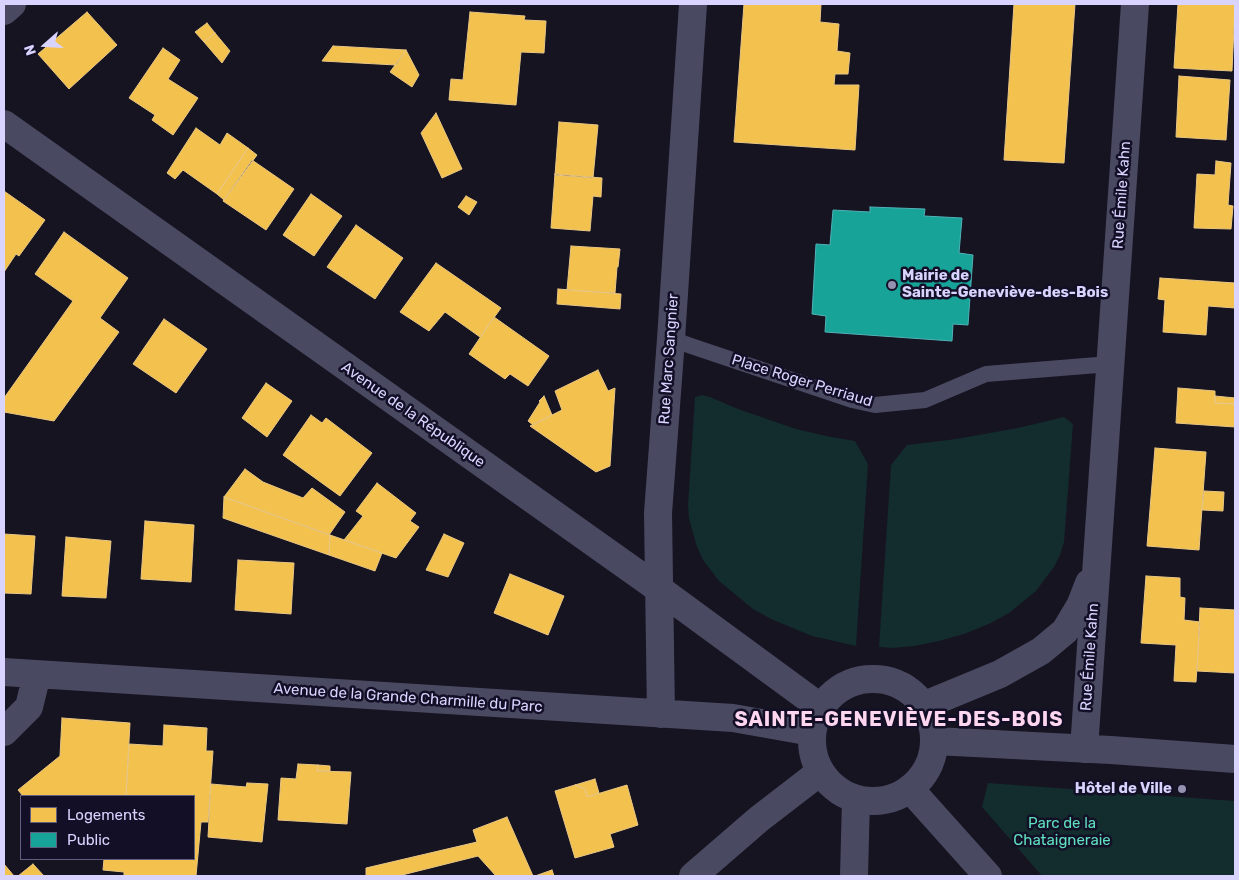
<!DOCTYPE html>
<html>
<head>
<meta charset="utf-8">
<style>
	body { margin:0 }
	#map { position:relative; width:1239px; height:880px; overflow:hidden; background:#161421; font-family:Rubik,sans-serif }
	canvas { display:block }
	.frame { position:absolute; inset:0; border:5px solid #d9d4ff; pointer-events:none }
	.legend { position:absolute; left:20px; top:795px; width:175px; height:65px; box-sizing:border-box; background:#130f26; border:1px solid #625e7d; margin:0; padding:6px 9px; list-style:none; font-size:15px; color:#d9d4ff }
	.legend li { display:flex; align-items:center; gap:10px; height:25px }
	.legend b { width:25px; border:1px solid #625e7d }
	.north { position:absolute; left:20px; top:20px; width:50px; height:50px; -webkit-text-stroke:4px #130f26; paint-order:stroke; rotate:251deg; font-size:14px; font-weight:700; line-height:20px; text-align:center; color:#d9d4ff }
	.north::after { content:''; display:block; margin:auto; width:18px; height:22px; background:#d9d4ff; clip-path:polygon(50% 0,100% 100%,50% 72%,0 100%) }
</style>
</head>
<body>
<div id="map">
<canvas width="1239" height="880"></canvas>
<div class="frame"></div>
<ul class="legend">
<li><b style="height:14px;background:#f2c14e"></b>Logements</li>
<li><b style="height:14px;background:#17a398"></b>Public</li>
</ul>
<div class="north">N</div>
</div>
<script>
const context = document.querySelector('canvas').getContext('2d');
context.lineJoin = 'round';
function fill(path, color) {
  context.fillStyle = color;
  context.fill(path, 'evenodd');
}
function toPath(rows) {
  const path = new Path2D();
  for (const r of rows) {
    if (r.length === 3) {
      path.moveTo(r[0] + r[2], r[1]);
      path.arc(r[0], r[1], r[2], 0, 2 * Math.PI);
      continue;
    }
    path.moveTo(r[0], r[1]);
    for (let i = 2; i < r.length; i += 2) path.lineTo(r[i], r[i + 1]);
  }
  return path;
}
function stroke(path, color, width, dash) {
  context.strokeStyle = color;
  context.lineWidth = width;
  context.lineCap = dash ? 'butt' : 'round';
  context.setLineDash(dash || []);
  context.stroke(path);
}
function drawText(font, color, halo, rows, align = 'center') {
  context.font = font + ' Rubik,sans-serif';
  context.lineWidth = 5;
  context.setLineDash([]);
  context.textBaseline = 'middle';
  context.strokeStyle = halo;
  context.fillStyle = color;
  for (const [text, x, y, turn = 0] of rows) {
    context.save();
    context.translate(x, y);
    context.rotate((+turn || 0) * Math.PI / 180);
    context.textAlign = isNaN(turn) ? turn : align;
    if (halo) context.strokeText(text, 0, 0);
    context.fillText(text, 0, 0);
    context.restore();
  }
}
fill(toPath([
	[702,395,710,397,738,409,796,429,826,436,855,441,868,464,856,646,812,636,771,619,753,609,719,581,703,560,697,547,689,519,688,505,695,397],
	[1064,417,1073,424,1064,542,1060,555,1054,567,1036,591,1009,613,991,623,964,634,939,641,914,646,893,648,879,647,891,465,907,445,956,439,1018,428],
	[988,783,1235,801,1235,876,1042,876,982,807]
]), '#132c2d');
const homes = toPath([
	[744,4,821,4,820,22,839,24,837,51,850,53,848,74,835,74,834,85,859,85,855,150,734,142,744,4],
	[1014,4,1075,4,1064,163,1004,160,1014,4],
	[1178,4,1235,4,1232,71,1174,68,1178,4],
	[87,12,117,45,69,89,38,54,87,12],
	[470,12,525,16,524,20,546,21,544,53,521,52,516,105,449,100,451,79,463,80,470,12],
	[207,23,215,33,204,42,195,32,207,23],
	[215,33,230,51,222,63,204,42,215,33],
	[333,46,406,50,396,65,322,61,333,46],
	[163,48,180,60,168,79,198,98,173,135,152,120,155,115,129,98,163,48],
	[406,50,419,75,412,87,390,72,406,50],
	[1179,76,1230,80,1226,140,1176,137,1179,76],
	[436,113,462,169,442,178,421,133,436,113],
	[559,122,598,125,593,178,555,175,559,122],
	[196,128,220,145,227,133,248,148,217,194,183,170,175,179,167,173,196,128],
	[248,148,257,155,224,200,217,194,248,148],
	[252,160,294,189,266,230,223,201,252,160],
	[1216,161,1231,163,1228,205,1233,206,1231,229,1194,228,1197,174,1215,175,1216,161],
	[555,174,602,178,601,197,593,196,590,231,551,228,555,174],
	[4,191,45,220,19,256,16,254,4,272,4,191],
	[311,194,342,216,314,256,283,235,311,194],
	[466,196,477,202,469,215,458,207,466,196],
	[356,225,403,258,375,299,327,267,356,225],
	[64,232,128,278,100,318,119,332,54,421,4,412,4,398,73,301,35,274,64,232],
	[571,246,620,249,618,267,617,267,615,293,567,290,571,246],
	[436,263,501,308,480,337,445,312,429,331,400,312,436,263],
	[1160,278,1235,283,1235,308,1208,306,1206,335,1163,332,1165,300,1158,299,1160,278],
	[558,289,621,294,620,309,557,304,558,289],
	[494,317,549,356,528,386,510,374,505,379,469,354,494,317],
	[164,319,207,349,176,393,133,364,164,319],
	[598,370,608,391,615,388,610,466,596,472,530,426,562,410,555,391,598,370],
	[266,383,292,401,267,437,242,418,266,383],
	[1178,388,1215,391,1215,403,1235,404,1235,427,1176,423,1178,388],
	[544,396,552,415,533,425,528,421,540,402,539,401,544,396],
	[1215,396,1235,398,1235,404,1215,403,1215,396],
	[311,415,322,423,326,418,372,453,340,496,283,455,311,415],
	[1155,448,1206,452,1199,550,1147,546,1155,448],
	[245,469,263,482,303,498,312,488,345,512,329,535,224,497,245,469],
	[377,483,416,513,410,521,419,527,396,558,344,540,363,516,356,511,377,483],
	[1204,491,1224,492,1223,511,1202,510,1204,491],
	[224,497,330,535,329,555,223,518,224,497],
	[145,521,194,525,191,582,141,579,145,521],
	[4,534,35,536,31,594,4,593,4,534],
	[444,534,464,543,448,577,426,570,444,534],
	[330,535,382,553,375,571,329,555,330,535],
	[66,537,111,541,106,598,62,596,66,537],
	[238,560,294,563,291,614,235,610,238,560],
	[510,574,564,596,548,635,494,613,510,574],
	[1146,576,1180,578,1180,597,1185,598,1184,620,1200,622,1196,682,1174,681,1176,645,1141,643,1146,576],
	[1200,608,1235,610,1235,673,1197,671,1200,608],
	[62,718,130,723,126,796,23,796,18,790,60,756,62,718],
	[164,725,207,728,206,751,213,751,208,822,201,822,196,876,124,876,124,872,103,870,104,859,194,859,194,796,126,796,129,744,163,746,164,725],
	[298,764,318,765,317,771,351,772,347,824,278,820,281,778,296,779,298,764],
	[318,765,330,766,330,771,317,771,318,765],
	[595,779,599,793,587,797,585,789,575,785,595,779],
	[247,783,268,784,262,842,208,837,211,784,246,787,247,783],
	[575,785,585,789,587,797,627,785,638,825,610,834,614,847,575,858,555,791,575,785],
	[507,817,533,876,496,876,478,856,398,876,366,876,366,868,477,842,473,830,507,817],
	[4,864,14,876,4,876,4,864],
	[33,864,44,876,18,876,33,864],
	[552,870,554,876,535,876,552,870]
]);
fill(homes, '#f2c14e');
stroke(homes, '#eac783', 1);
const public = toPath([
	[870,207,925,209,924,216,962,218,959,253,973,255,968,325,953,324,952,341,825,332,826,316,812,314,816,244,830,245,833,210,870,212,870,207]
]);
fill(public, '#17a398');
stroke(public, '#51b2b7', 1);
stroke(toPath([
	[671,339,700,349,852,400,875,405,925,400,986,374,1110,364]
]), '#4a4962', 16);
stroke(toPath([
	[4,11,12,4],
	[4,124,659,589,820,707],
	[4,672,733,718,812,732],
	[873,740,61],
	[925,705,1000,674,1041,651,1065,631,1080,606,1089,583],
	[661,714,658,513,671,339,693,4],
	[4,732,29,707,37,674],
	[935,741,1111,750,1235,759],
	[1084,749,1135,4],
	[910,789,988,876],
	[693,876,759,819,820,772],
	[854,876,856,799]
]), '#4a4962', 28);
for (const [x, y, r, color] of [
	[892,285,5,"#9591b1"],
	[1182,789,5,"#9591b1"]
]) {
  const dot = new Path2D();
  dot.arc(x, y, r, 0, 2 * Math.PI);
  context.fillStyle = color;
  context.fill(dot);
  stroke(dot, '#130f26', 2);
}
drawText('15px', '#d9d4ff', '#130f26', [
	["Rue Émile Kahn",1122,195,-86],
	["Rue Marc Sangnier",669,359,-86],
	["Place Roger Perriaud",802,381,17],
	["Avenue de la République",413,415,35],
	["Rue Émile Kahn",1090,657,-86],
	["Avenue de la Grande Charmille du Parc",408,698,4]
]);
drawText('bold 15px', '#d9d4ff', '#130f26', [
	["Mairie de",902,276],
	["Sainte-Geneviève-des-Bois",902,293],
	["Hôtel de Ville",1172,789,"right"]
], 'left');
drawText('15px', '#5fe0c0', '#130f26', [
	["Parc de la",1062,824],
	["Chataigneraie",1062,841]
]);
context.letterSpacing = '1px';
drawText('bold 20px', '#ffd6f0', '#130f26', [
	["SAINTE-GENEVIÈVE-DES-BOIS",899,720]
]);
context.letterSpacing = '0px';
</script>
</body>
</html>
